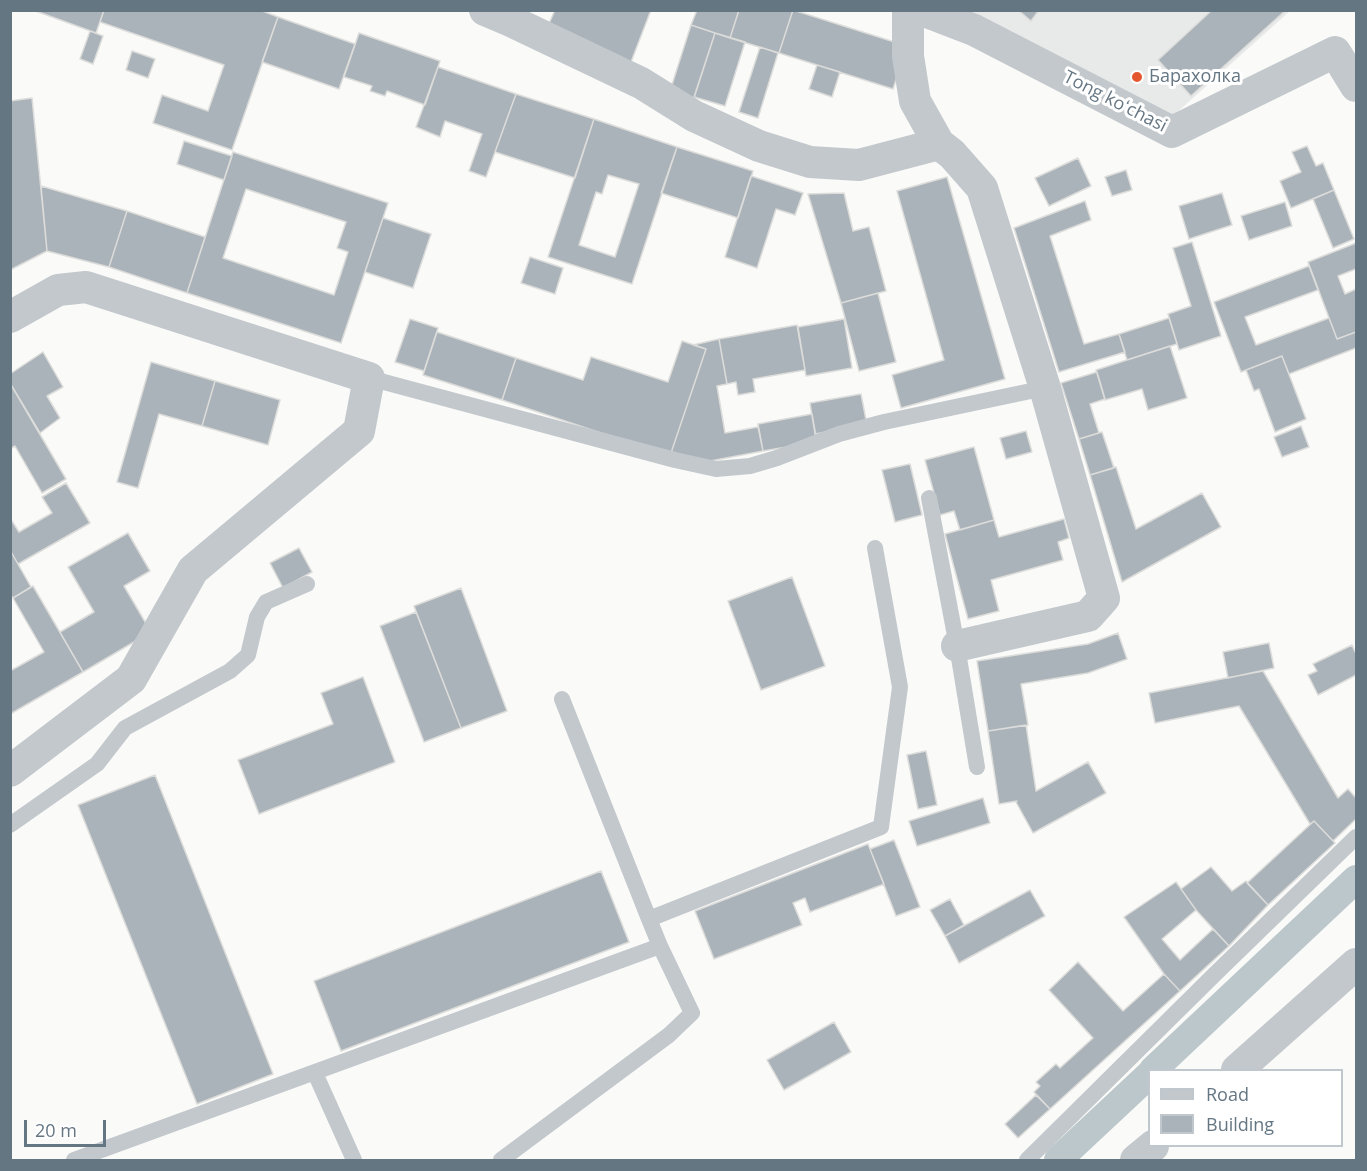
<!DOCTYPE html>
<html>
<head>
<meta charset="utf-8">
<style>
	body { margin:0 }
	#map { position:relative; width:1367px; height:1171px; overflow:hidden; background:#fafaf8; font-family:"Open Sans",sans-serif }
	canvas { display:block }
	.frame { position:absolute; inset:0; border:12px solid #657683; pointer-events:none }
	.legend { position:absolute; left:1148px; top:1069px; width:195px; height:78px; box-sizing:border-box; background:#fff; border:2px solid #c1c8cd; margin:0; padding:8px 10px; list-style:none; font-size:18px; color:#657683 }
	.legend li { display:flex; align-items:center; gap:12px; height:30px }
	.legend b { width:30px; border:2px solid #c1c8cd }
	.scale { position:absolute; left:24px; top:1120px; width:82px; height:27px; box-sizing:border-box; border:3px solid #657683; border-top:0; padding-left:8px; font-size:18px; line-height:21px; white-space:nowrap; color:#657683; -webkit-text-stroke:4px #fff; paint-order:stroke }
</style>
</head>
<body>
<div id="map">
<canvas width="1367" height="1171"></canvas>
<div class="frame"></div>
<ul class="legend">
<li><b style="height:8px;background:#c3c8cc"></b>Road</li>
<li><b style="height:16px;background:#aab3b9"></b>Building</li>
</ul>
<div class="scale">20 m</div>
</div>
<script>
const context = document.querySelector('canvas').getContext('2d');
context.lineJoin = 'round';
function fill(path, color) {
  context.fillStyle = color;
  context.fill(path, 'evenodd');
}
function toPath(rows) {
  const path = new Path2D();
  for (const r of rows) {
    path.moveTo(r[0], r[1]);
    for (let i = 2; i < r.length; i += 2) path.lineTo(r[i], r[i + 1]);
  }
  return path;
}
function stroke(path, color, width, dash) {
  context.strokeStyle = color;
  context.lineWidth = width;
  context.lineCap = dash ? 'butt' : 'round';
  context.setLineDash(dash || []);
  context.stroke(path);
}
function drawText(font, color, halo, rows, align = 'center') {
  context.font = font + ' "Open Sans",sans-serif';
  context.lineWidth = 6;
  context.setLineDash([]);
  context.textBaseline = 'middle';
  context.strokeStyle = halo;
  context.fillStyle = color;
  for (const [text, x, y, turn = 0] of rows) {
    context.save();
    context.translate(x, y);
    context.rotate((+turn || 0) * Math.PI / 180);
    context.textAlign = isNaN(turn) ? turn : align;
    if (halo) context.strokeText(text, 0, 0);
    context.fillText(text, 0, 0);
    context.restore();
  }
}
fill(toPath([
	[904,11,1290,11,1164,124]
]), '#e8e9e9');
stroke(toPath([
	[1153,1070,1356,879],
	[1058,1160,1150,1074]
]), '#bbc7cb', 28);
const building = toPath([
	[33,10,104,10,96,33,33,10],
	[104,10,260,10,278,17,232,150,153,123,162,95,208,111,224,65,100,22,104,10],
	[555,10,651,10,631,62,547,28,555,10],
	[697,10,739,10,730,38,691,25,697,10],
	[739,10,793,10,779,53,730,38,739,10],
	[793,10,907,46,893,89,779,53,793,10],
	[1018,10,1039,10,1031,21,1018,10],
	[1212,10,1286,10,1191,96,1158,60,1212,10],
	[278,17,355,44,339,89,262,62,278,17],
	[691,25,715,33,694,98,670,91,691,25],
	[90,31,103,36,93,64,80,59,90,31],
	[359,33,440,61,425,105,387,91,385,96,370,91,372,86,344,77,359,33],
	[715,33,745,42,725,106,694,97,715,33],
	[760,47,778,53,758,118,739,112,760,47],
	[132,51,155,59,148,78,126,70,132,51],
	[817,65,840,72,832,97,809,89,817,65],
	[438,67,516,94,486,177,469,171,482,134,445,121,440,137,416,127,438,67],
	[516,94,594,119,575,178,495,152,516,94],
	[32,98,47,251,10,270,10,101,32,98],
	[594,119,677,147,632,284,548,257,594,119],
	[608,175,639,184,615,257,579,245,596,192,602,194,608,175],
	[184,141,232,156,224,180,177,164,184,141],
	[1307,146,1316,166,1323,163,1334,190,1291,208,1280,181,1301,172,1292,152,1307,146],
	[677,147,753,171,738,218,661,193,677,147],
	[233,152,388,203,341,343,187,293,233,152],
	[246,189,346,222,337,248,348,252,334,295,223,258,246,189],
	[1078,158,1091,186,1049,206,1035,178,1078,158],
	[1126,170,1132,190,1112,196,1105,177,1126,170],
	[751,176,803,193,795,215,776,209,757,268,725,257,751,176],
	[947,177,1005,379,901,408,892,375,944,360,897,191,947,177],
	[41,186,127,211,109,267,47,251,41,186],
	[1334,190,1354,239,1333,248,1313,199,1334,190],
	[844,193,853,231,869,227,886,291,841,303,808,194,844,193],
	[1222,193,1232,225,1189,239,1179,206,1222,193],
	[1085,201,1091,220,1050,236,1084,344,1119,334,1125,352,1059,372,1014,228,1085,201],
	[1285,202,1292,226,1249,240,1241,216,1285,202],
	[127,211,205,237,187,293,109,267,127,211],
	[383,218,431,234,413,288,365,272,383,218],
	[1192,242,1221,336,1179,350,1168,314,1191,306,1173,248,1192,242],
	[1356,243,1356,269,1338,276,1345,294,1356,289,1356,332,1337,339,1308,262,1356,243],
	[530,257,563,268,555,294,521,283,530,257],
	[1309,266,1318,290,1245,317,1256,345,1329,318,1337,339,1356,332,1356,348,1289,374,1282,356,1241,372,1214,302,1309,266],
	[878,293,896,362,859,371,841,303,878,293],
	[1169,318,1177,344,1127,360,1119,334,1169,318],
	[410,319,438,328,424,371,395,362,410,319],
	[844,319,852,368,806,376,798,327,844,319],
	[797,325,805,370,753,379,755,392,738,395,736,382,727,384,719,339,797,325],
	[437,332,516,358,502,400,423,375,437,332],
	[719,339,727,384,717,386,725,433,758,427,763,451,705,462,670,456,706,349,693,345,719,339],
	[682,341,706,349,670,456,502,400,516,358,583,380,591,357,668,382,682,341],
	[1170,346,1187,398,1148,410,1142,389,1105,400,1096,370,1170,346],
	[43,352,63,387,47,396,60,418,40,433,10,383,10,374,43,352],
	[1282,356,1306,419,1275,432,1259,389,1254,391,1246,370,1282,356],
	[151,362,215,381,202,426,159,414,138,488,117,482,151,362],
	[1097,372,1105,399,1090,404,1099,433,1079,439,1061,383,1097,372],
	[215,381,280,400,268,445,202,426,215,381],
	[10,383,66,479,42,493,15,446,10,449,10,383],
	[861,394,867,425,815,434,810,403,861,394],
	[812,414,817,442,763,451,758,424,812,414],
	[1301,426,1309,447,1282,457,1274,437,1301,426],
	[1026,431,1032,452,1006,459,1000,438,1026,431],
	[1102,432,1114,468,1090,475,1079,439,1102,432],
	[974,447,994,520,960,530,954,511,940,515,925,460,974,447],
	[910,464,922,515,895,522,882,470,910,464],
	[1116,467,1136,529,1202,493,1221,527,1122,582,1090,475,1116,467],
	[66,483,90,523,18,564,10,550,10,518,19,532,52,513,42,497,66,483],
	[1064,519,1069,538,1058,542,1063,560,991,580,999,611,968,619,945,534,994,520,999,537,1064,519],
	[128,533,150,571,124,586,151,632,83,672,60,632,94,612,68,567,128,533],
	[299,548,312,572,283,588,270,563,299,548],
	[10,550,31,587,13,598,10,594,10,550],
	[792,577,825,666,761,690,728,601,792,577],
	[33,586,83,672,12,713,10,709,10,671,44,652,13,598,33,586],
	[461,588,507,711,461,728,414,606,461,588],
	[416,612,461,728,424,742,380,626,416,612],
	[1118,633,1127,659,1088,673,1021,684,1028,725,988,731,977,661,1088,644,1118,633],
	[1269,643,1274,668,1228,678,1223,652,1269,643],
	[1352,645,1355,652,1356,651,1356,675,1318,695,1308,675,1317,671,1313,664,1352,645],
	[1263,671,1338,798,1348,789,1356,798,1356,819,1333,841,1314,821,1310,824,1239,706,1155,723,1149,693,1263,671],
	[363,677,395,762,259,814,238,760,333,724,321,693,363,677],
	[1026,725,1036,791,1088,762,1106,793,1033,833,1016,802,1017,801,999,804,988,731,1026,725],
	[926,751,937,805,918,809,907,755,926,751],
	[155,775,273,1074,197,1104,78,805,155,775],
	[983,798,990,823,917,846,909,821,983,798],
	[1314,821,1335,843,1268,905,1247,883,1314,821],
	[894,840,920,907,896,916,870,849,894,840],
	[868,844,884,884,810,912,805,898,793,903,802,925,714,959,695,911,868,844],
	[1211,867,1232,891,1246,881,1268,905,1229,946,1196,910,1181,889,1211,867],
	[601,871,629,942,341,1051,314,981,601,871],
	[1176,882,1196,910,1162,939,1180,960,1213,929,1229,946,1180,991,1164,974,1124,917,1176,882],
	[1030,890,1045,916,959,963,945,936,1030,890],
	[950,899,964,925,945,936,930,910,950,899],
	[1078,962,1123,1011,1164,974,1180,991,1050,1109,1034,1092,1040,1086,1036,1082,1056,1064,1060,1068,1093,1038,1049,990,1078,962],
	[834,1022,851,1052,784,1090,767,1060,834,1022],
	[1036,1095,1050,1109,1018,1138,1005,1124,1036,1095]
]);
fill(building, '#aab3b9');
stroke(building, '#dcdcda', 1.5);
stroke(toPath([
	[369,378,675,460,716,469,750,466,777,458,839,434,884,422,1045,388],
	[929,498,957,646,977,767],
	[562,699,649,919],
	[10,825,97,764,125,728,230,671,248,655,257,617,266,602,307,584],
	[315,1073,354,1160],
	[74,1160,660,946,649,919,881,827,900,687,875,548],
	[501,1160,669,1035,692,1013,660,946],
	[1027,1160,1214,975,1356,837]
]), '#c3c8cc', 16);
stroke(toPath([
	[485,10,511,21,641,83,694,116,759,146,810,162,859,165,939,144,952,154,982,188,1045,388,1104,598,1088,616,957,646],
	[908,10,908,56,915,101,939,144],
	[922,10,974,30,1172,132,1335,52,1356,86],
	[10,317,58,290,86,287,369,378,359,431,193,570,131,679,10,771],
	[1237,1070,1356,964],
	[1136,1160,1153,1146]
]), '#c3c8cc', 32);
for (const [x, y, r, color] of [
	[1137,77,6,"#e4572e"]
]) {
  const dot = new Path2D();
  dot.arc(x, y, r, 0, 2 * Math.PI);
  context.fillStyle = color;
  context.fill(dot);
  stroke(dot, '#fff', 2);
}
drawText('18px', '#657683', '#fff', [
	["Барахолка",1149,77]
], 'left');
drawText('18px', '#657683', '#fff', [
	["Tong koʻchasi",1115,102,27]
]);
</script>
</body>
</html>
